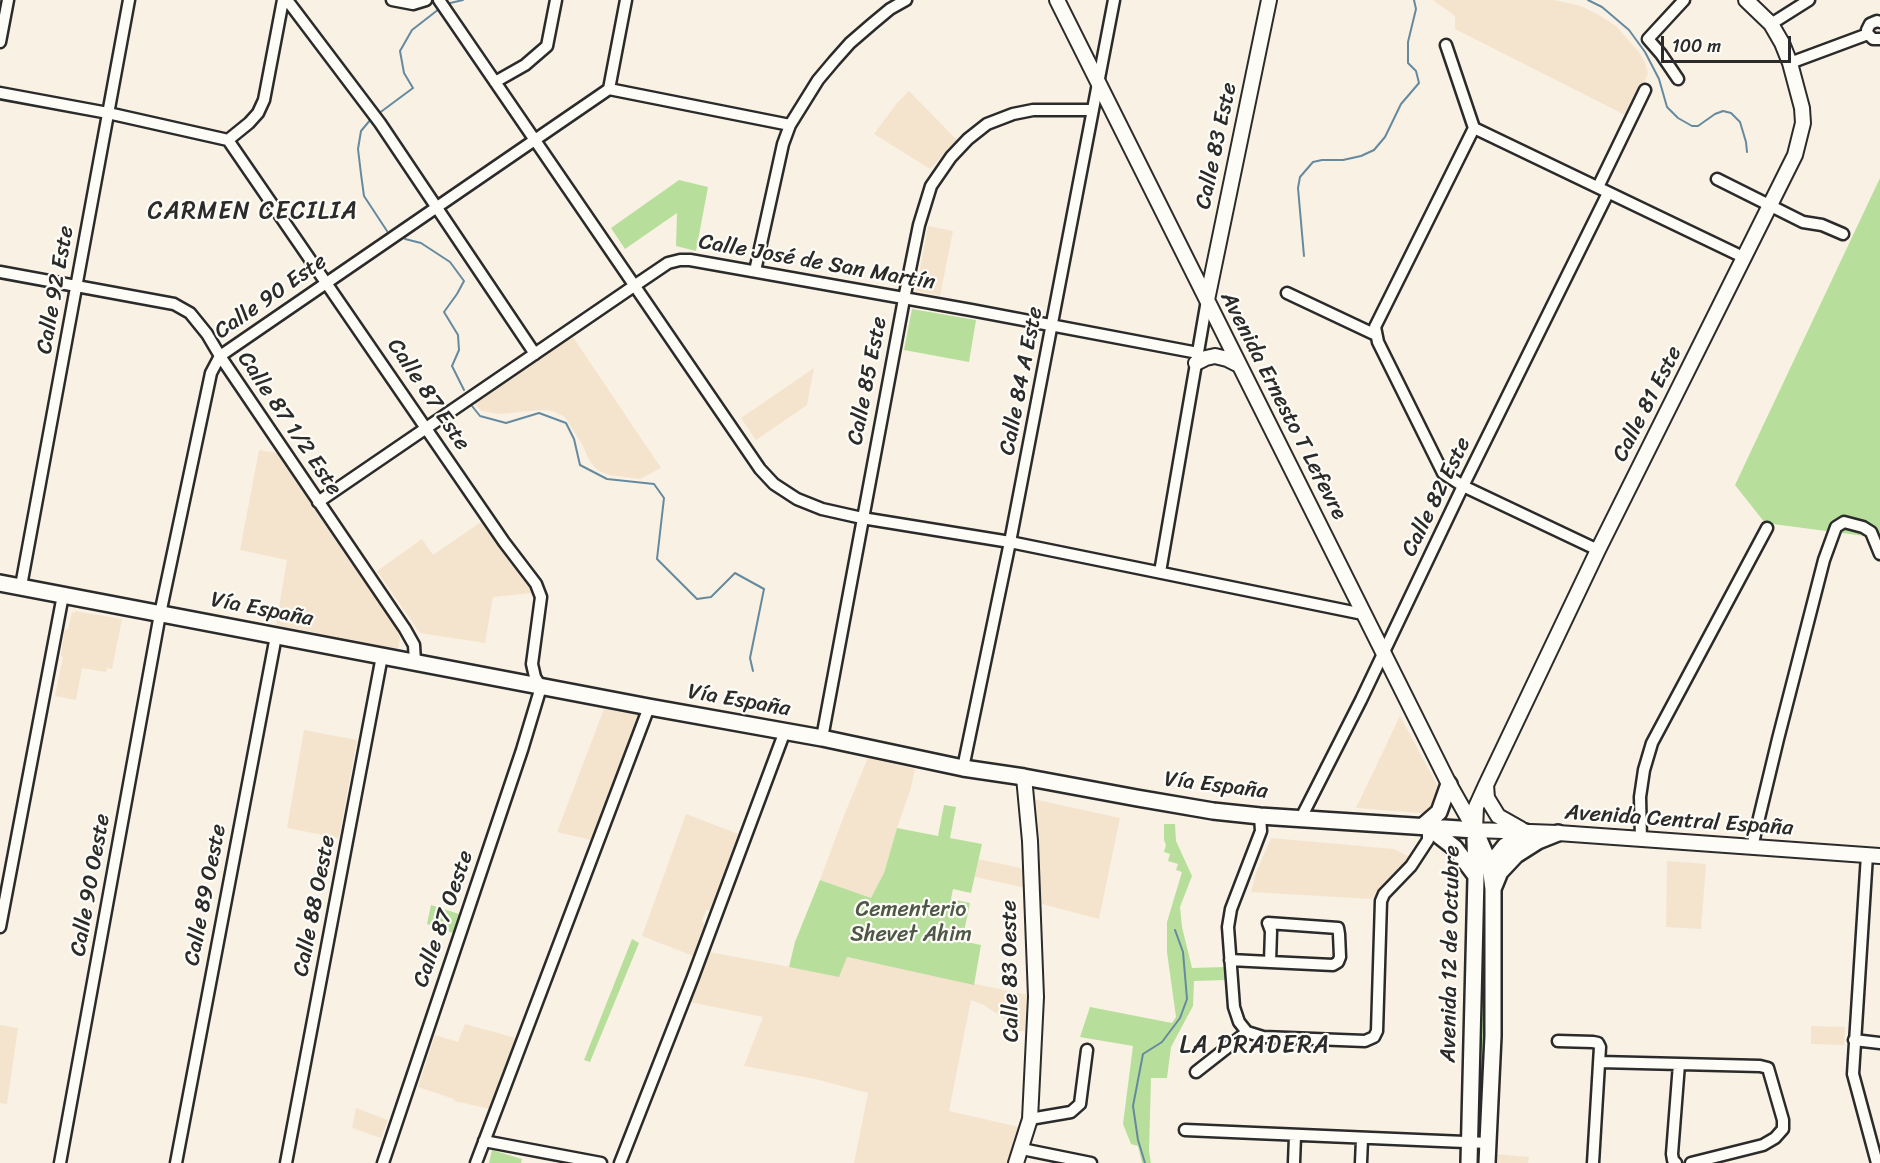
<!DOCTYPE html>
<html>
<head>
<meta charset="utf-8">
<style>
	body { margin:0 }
	#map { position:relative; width:1880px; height:1163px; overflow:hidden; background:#f9f1e4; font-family:Sriracha,sans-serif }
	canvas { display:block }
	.scale { position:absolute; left:1661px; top:36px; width:130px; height:27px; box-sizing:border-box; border:3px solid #2b2b2b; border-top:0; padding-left:8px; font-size:18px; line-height:21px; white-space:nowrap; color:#2b2b2b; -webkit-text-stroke:4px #fdfcf7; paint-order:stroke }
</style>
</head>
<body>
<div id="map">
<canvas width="1880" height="1163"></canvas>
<div class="scale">100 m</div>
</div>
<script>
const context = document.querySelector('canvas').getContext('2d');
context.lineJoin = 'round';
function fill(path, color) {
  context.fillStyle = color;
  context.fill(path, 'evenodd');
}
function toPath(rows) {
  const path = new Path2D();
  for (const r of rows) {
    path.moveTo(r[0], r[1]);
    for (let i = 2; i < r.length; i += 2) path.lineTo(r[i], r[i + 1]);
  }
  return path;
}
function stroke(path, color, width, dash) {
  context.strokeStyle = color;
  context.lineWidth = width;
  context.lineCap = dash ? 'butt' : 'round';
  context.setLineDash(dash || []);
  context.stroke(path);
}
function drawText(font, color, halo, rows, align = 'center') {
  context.font = font + ' Sriracha,sans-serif';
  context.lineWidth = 4.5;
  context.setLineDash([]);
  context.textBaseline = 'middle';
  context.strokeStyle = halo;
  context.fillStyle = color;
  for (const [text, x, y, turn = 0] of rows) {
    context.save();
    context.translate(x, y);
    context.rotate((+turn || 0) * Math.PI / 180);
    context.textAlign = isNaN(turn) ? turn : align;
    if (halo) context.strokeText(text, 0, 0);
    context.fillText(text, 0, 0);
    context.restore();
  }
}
fill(toPath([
	[1433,0,1554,0,1581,6,1599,15,1616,26,1638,51,1645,62,1648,74,1627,116,1455,29,1455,16],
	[909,91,957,140,930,169,874,134,897,103],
	[928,226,953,231,940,296,916,291],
	[571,334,661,468,640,479,609,475,597,470,589,460,583,446,565,417,552,411,540,410,500,414,482,411,473,403],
	[814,368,807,405,756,440,741,418],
	[259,450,277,453,397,629,400,638,398,649,276,625,287,560,240,550],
	[484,520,530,582,533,593,493,597,485,643,420,633,377,571,422,539,433,555],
	[75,611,122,619,112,669,107,668,106,672,82,668,76,700,55,696,63,657,61,656,61,653,65,629,68,630,72,612,75,613],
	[604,709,640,715,639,722,595,841,557,832],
	[1400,716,1442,794,1432,814,1356,808],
	[304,730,357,740,339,838,287,828],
	[868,758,915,769,910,791,897,828,884,873,871,899,820,880,845,813],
	[1033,799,1120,818,1099,919,1038,903],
	[686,814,741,835,710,910,706,910,702,921,705,925,693,956,642,936],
	[1271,838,1394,849,1410,857,1404,866,1371,899,1251,892,1256,873],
	[978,859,1025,869,1026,888,975,877],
	[1667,861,1706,864,1701,929,1666,927],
	[709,952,839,976,846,957,1028,995,1025,1031,1018,1031,1018,1026,1007,1025,1007,1021,984,1005,971,1000,949,1111,1019,1127,1007,1163,854,1163,868,1093,815,1079,744,1066,763,1017,690,1002],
	[465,1024,516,1038,498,1084,501,1085,491,1109,454,1101,454,1099,418,1087,435,1035,458,1042],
	[0,1025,18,1028,7,1104,0,1103],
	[1811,1026,1845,1027,1844,1045,1811,1044],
	[356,1108,388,1120,381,1138,352,1128],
	[1496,1154,1529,1157,1528,1163,1496,1163]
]), '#f4e4ce');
fill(toPath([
	[1880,178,1880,538,1765,523,1735,485],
	[679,180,708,187,696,251,676,246,677,213,625,249,611,228],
	[912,309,976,320,969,362,904,350],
	[944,805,956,807,950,838,982,844,971,893,953,889,951,899,970,903,962,941,981,945,974,985,847,957,839,977,789,967,795,942,820,880,871,898,884,873,897,828,938,836],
	[1164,824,1175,824,1176,841,1192,876,1180,907,1182,927,1192,968,1225,967,1225,980,1194,981,1193,1006,1171,1047,1167,1078,1151,1078,1149,1151,1151,1163,1142,1163,1138,1146,1131,1144,1123,1124,1133,1046,1080,1037,1090,1007,1172,1023,1176,1017,1167,952,1167,922,1182,872,1176,870,1178,864,1168,861,1170,854,1164,852,1166,845,1164,840],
	[1487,886,1490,897,1482,1132,1479,1132,1476,1129,1482,898],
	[431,905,459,914,453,933,427,924],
	[632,939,639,943,590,1062,584,1060],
	[492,1150,522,1159,521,1163,489,1163]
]), '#b7df9b');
stroke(toPath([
	[1588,0,1602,7,1629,30,1645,52,1659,79,1667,107,1678,118,1692,126,1698,126,1715,114,1723,111,1731,113,1740,122,1746,142,1747,152],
	[446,4,463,0],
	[378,114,413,88,404,73,400,51,412,30,439,9],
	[371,119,361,131,358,149,361,174,364,196,387,231],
	[405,239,421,243,450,262,464,281,457,294,444,312,458,335,459,350,452,366,464,390],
	[1304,256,1298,188,1300,177,1313,162,1322,160,1343,160,1361,156,1374,150,1385,137,1401,104,1419,83,1416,71,1408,63,1408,42,1416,9,1414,0],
	[472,406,480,416,506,423,539,413,566,423,574,439,580,465,607,479,654,484,664,498,657,559,697,599,711,597,735,573,764,589,750,658,753,671],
	[1145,1163,1138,1140,1133,1106,1143,1054,1162,1042,1180,1018,1187,999,1183,952,1175,930]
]), '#658a9f', 2);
const street = toPath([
	[287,0,380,123,535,354],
	[392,0,413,4,426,0],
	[439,0,760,469,774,484,797,499,822,509,862,518,1010,542,1363,614],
	[1880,22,1877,21,1870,24,1867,30,1868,34,1873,39,1880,39],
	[1771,24,1809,0],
	[0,42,8,0],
	[1446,45,1474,128],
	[1790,63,1868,34],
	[1678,79,1661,54,1648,39,1684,0],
	[495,82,525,65,547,46,556,0],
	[609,89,626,0],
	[0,93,108,113,228,140],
	[1474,128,1375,327,1378,342,1443,473,1463,486,1598,550],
	[1474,128,1745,258],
	[228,140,504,542,536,584,541,597,532,664,535,677,541,687,522,750,383,1163],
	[228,140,249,123,258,113,264,100,283,0],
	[1717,179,1803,222,1822,225,1843,234],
	[1598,187,1645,90],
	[755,271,783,144,790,125,818,80,834,61,850,43,872,24,890,9,906,0],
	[0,272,174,304,190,313,207,334,220,356,405,629,414,645,415,662],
	[1287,293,1376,335],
	[318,502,634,286,668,263,680,260,690,260,971,310,1198,353],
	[1160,572,1207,300],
	[21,586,129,0],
	[822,738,904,299,919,225,931,186,951,157,968,139,987,124,1013,114,1033,110,1093,110],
	[963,768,1010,542,1114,0],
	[1301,818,1361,700,1463,486,1608,193],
	[1641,839,1640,797,1644,770,1652,743,1767,528],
	[1752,847,1778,739,1824,560,1836,527,1844,522,1863,527,1871,532,1880,554],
	[1867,855,1853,1074,1877,1163],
	[0,927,63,595],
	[1230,960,1270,962,1333,965,1338,962,1340,957,1339,934,1338,928,1268,923,1271,931,1270,962],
	[1247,1032,1263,1037,1365,1041,1374,1037,1377,1031,1381,901,1384,894,1411,866,1428,840,1428,827],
	[1247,1032,1239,1022,1234,1007,1228,927,1231,909,1261,831,1260,816],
	[1854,1040,1880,1043],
	[1558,1041,1593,1042,1598,1043,1600,1047,1593,1163],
	[1600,1062,1760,1066,1768,1068,1783,1120,1783,1129,1775,1138,1763,1145,1691,1163],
	[1196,1072,1247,1032],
	[1030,1119,1071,1112,1080,1104,1087,1050],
	[1185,1130,1488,1143],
	[484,1141,601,1163],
	[1022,1149,1091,1163],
	[60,1163,160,614,211,373,220,356,609,89,790,125],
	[176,1163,276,636],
	[286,1163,382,656],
	[476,1163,649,707],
	[620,1163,693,977,785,731],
	[1294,1163,1295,1136],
	[1361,1163,1362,1139],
	[1676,1163,1673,1160,1672,1154,1679,1064]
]);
const secondary = toPath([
	[1057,0,1449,784,1475,830],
	[1207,300,1269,0],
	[1196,363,1206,358,1215,356,1227,359,1239,365],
	[1486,785,1487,798,1498,816,1521,829],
	[1475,830,1476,807,1486,785,1598,550,1795,155,1803,123,1802,108,1790,63,1782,43,1771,24,1746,0],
	[1475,830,1558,833,1880,856],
	[1016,1163,1030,1119,1036,997,1030,841,1024,777]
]);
const primary = toPath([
	[0,583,649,707,822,738,963,768,1024,777,1137,798,1213,811,1260,816,1475,830],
	[1423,826,1439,812,1449,784],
	[1428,827,1455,848,1476,876],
	[1475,830,1490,865,1493,889,1493,1036,1487,1163],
	[1490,865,1505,846,1526,832],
	[1493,889,1500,872,1516,855,1538,841,1558,833],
	[1469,1163,1476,877,1475,839]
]);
stroke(street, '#2b2b2b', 15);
stroke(secondary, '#2b2b2b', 18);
stroke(primary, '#2b2b2b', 20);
stroke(street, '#fdfcf7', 10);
stroke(secondary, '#fdfcf7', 14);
stroke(primary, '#fdfcf7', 15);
drawText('22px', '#2b2b2b', '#fdfcf7', [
	["Calle 83 Este",1217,146,-78],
	["Calle José de San Martín",817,263,10],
	["Calle 92 Este",56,290,-80],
	["Calle 90 Este",271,297,-35],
	["Calle 85 Este",868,381,-79],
	["Calle 84 A Este",1022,381,-79],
	["Calle 87 Este",428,395,56],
	["Calle 81 Este",1648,404,-63],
	["Avenida Ernesto T Lefevre",1283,406,63],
	["Calle 87 1/2 Este",289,424,56],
	["Calle 82 Este",1437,497,-64],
	["Vía España",262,610,11],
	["Vía España",739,701,10],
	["Vía España",1216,786,7],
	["Avenida Central España",1679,821,4],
	["Calle 90 Oeste",91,885,-80],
	["Calle 89 Oeste",206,895,-79],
	["Calle 88 Oeste",315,906,-79],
	["Calle 87 Oeste",444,919,-71],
	["Avenida 12 de Octubre",1451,954,-89],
	["Calle 83 Oeste",1011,971,-91]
]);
drawText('22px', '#4e5847', '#fdfcf7', [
	["Cementerio",911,910],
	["Shevet Ahim",911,935]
]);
context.letterSpacing = '1.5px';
drawText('24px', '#2b2b2b', '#fdfcf7', [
	["CARMEN CECILIA",253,212],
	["LA PRADERA",1255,1046]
]);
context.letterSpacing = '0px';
</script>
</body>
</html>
